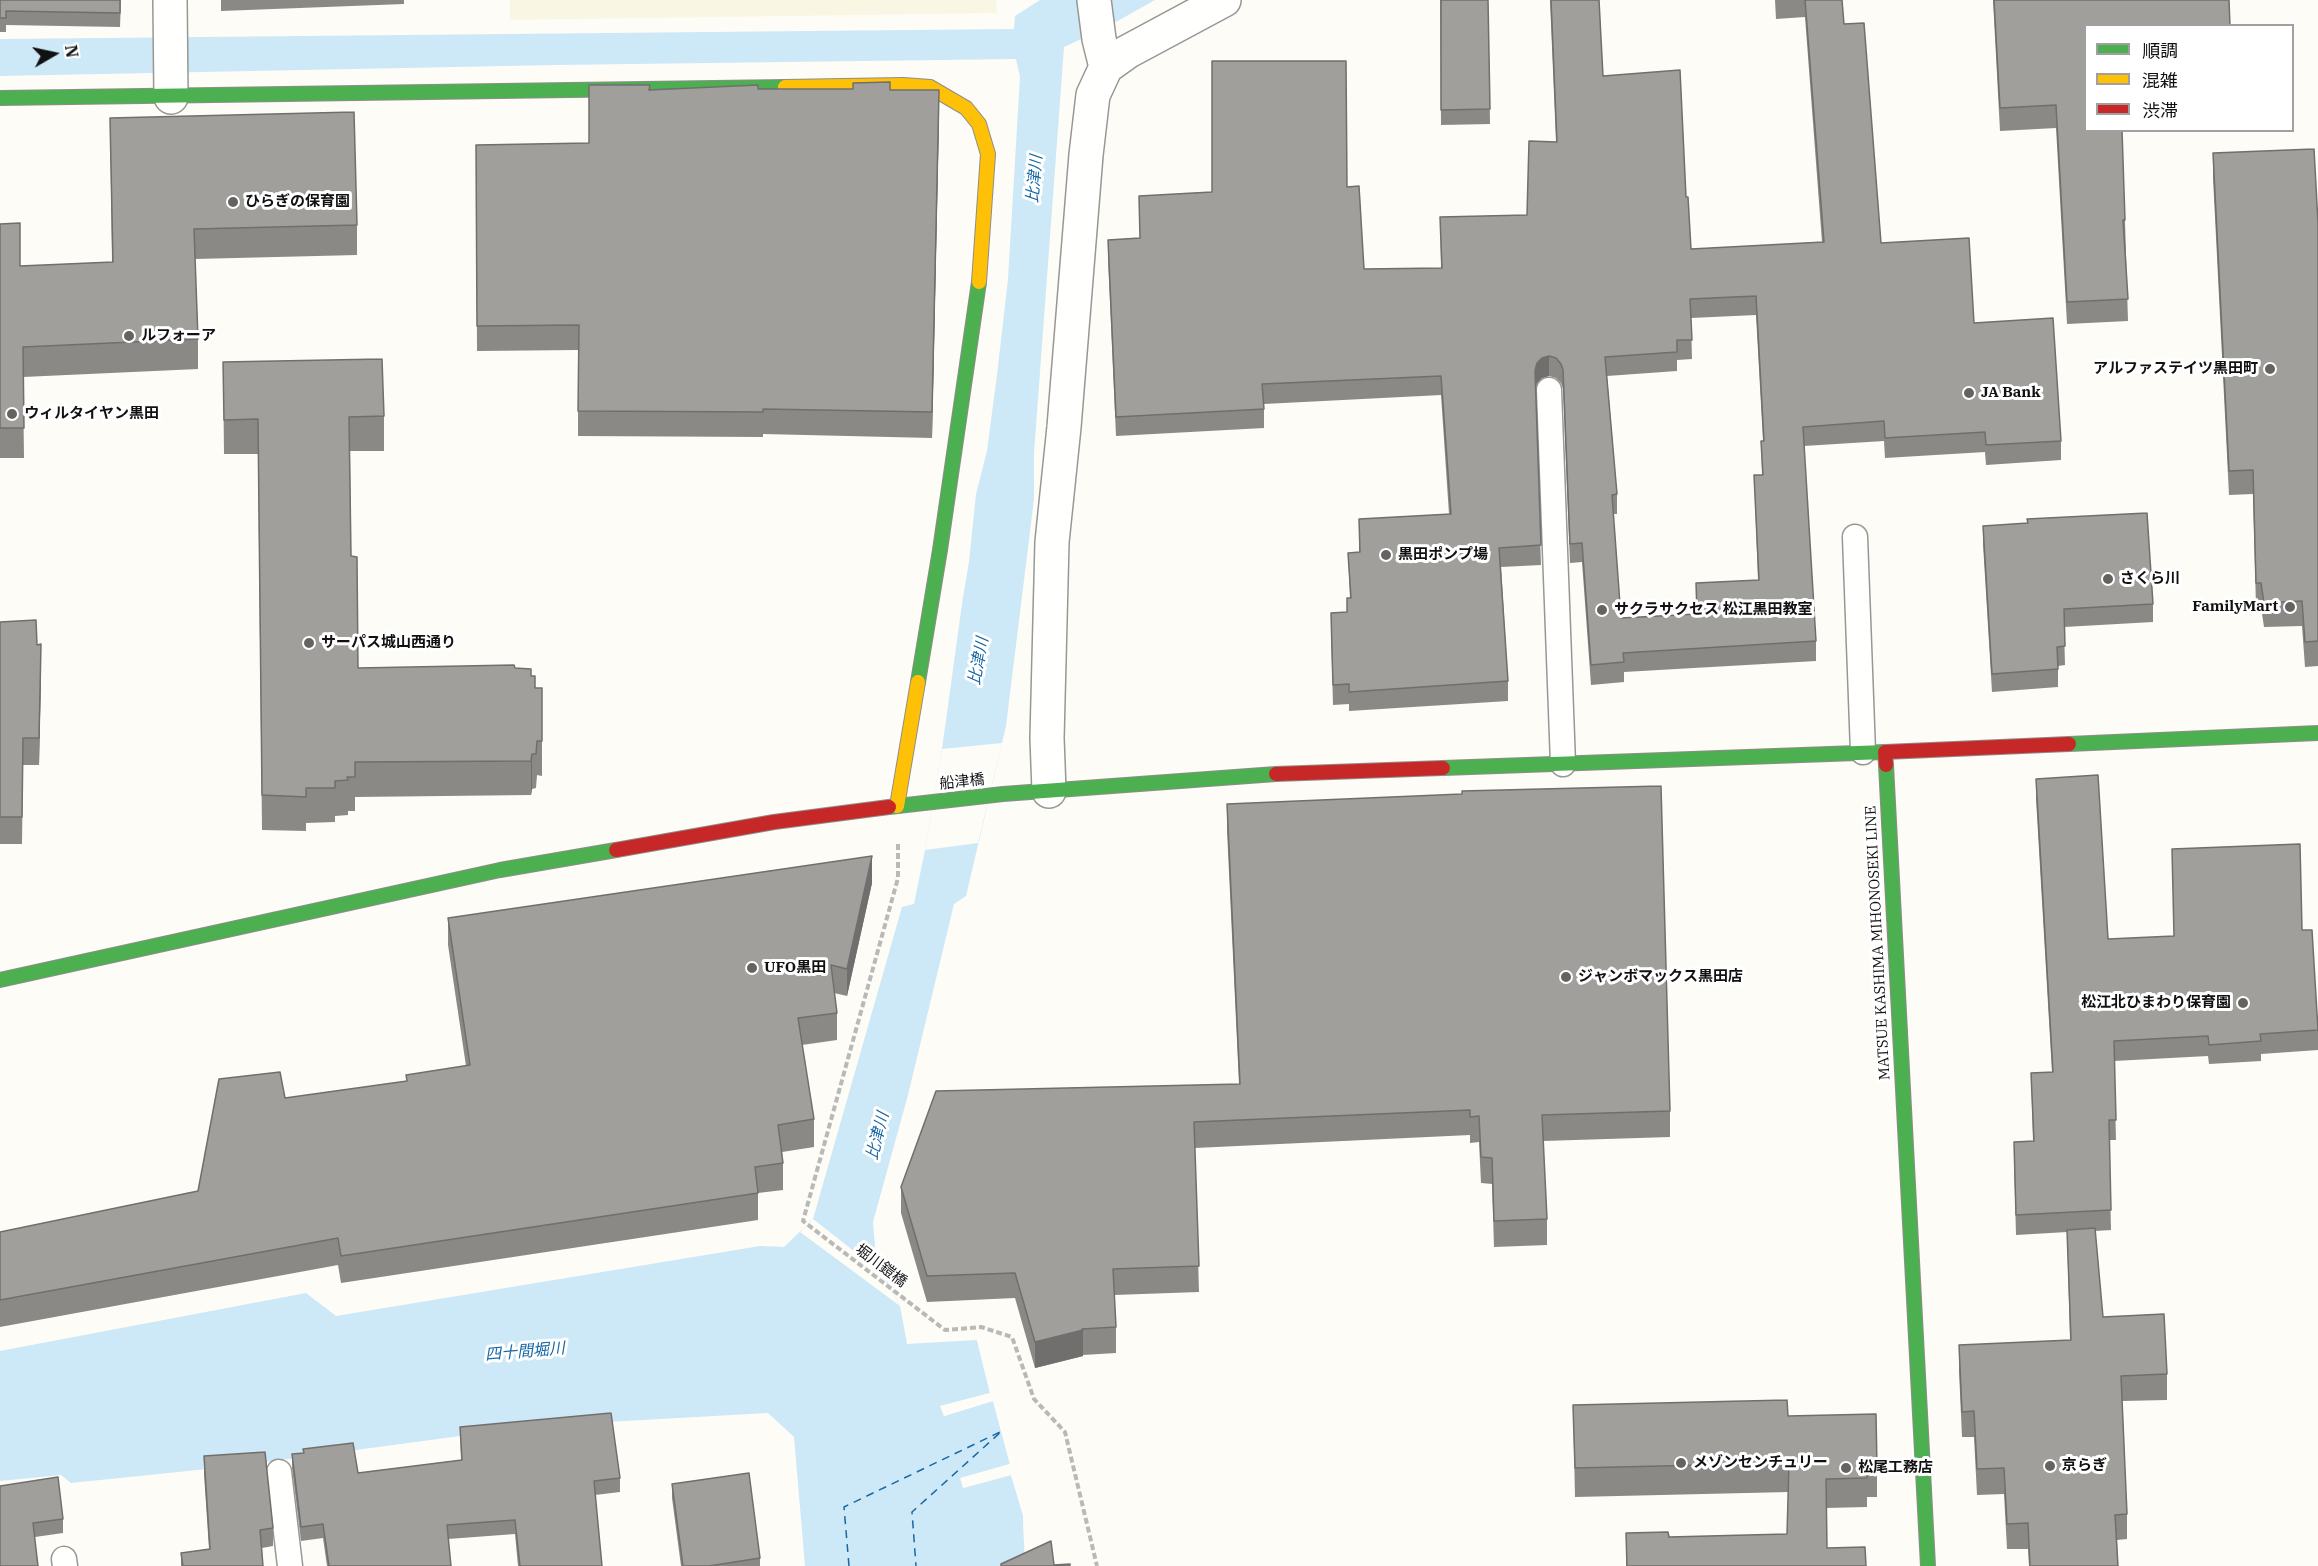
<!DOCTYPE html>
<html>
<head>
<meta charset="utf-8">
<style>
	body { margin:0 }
	#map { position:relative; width:2318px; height:1566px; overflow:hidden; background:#fdfcf7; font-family:"IBM Plex Serif","Noto Sans JP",serif }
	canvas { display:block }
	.legend { position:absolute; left:2084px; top:24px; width:210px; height:108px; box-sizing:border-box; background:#fff; border:2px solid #a0a0a0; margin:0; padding:8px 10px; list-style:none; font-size:18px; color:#111 }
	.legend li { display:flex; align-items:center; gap:12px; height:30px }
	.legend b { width:30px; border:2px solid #a0a0a0 }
	.north { position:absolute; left:24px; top:24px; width:60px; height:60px; -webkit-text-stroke:4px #fff; paint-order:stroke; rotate:81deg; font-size:16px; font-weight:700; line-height:24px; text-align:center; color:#111 }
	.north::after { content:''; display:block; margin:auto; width:21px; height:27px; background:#111; clip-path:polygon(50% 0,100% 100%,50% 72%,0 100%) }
</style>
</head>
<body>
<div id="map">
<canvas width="2318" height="1566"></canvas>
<ul class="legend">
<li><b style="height:8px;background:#4caf50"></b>順調</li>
<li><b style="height:8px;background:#ffc107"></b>混雑</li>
<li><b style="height:8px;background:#c62828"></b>渋滞</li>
</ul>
<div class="north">N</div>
</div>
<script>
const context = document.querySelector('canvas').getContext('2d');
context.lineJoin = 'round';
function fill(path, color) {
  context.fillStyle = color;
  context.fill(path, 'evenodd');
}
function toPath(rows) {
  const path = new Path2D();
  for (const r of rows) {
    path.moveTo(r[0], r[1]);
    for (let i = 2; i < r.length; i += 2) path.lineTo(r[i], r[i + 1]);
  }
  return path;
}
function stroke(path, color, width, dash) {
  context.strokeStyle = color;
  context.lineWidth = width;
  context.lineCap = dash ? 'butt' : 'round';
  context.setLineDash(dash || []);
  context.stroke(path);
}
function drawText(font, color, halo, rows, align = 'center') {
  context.font = font + ' "IBM Plex Serif","Noto Sans JP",serif';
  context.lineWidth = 6;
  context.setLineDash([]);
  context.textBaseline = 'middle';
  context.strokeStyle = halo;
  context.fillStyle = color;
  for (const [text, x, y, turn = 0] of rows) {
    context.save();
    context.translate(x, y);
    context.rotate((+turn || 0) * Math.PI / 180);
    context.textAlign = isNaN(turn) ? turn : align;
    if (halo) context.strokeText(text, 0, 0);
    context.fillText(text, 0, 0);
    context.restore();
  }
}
fill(toPath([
	[510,0,996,0,997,13,510,20]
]), '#f9f7e4');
fill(toPath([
	[1040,0,1155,0,1107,27,1064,47,1034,453,1034,499,1006,726,966,896,954,904,908,1095,873,1222,876,1259,900,1306,907,1344,977,1340,990,1393,941,1406,944,1416,993,1401,1010,1464,961,1478,963,1488,1011,1475,1023,1515,1025,1566,805,1566,794,1437,768,1413,535,1426,236,1466,71,1483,61,1475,0,1481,0,1351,306,1293,336,1316,760,1246,784,1247,813,1219,902,907,914,904,925,850,942,749,963,597,969,562,976,494,987,451,997,375,1008,279,1020,77,1016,59,555,65,0,76,0,39,1014,29,1015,16]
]), '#cde8f7');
fill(toPath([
	[1002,743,978,843,925,850,942,749],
	[813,1219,882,1273,900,1306,800,1232],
	[977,1340,980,1340,993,1394,944,1408,946,1412,992,1398,996,1399,1013,1465,964,1480,965,1484,1014,1473,1026,1515,1027,1545,1024,1545,1023,1515,1011,1475,963,1488,960,1478,1010,1464,993,1401,944,1416,940,1406,990,1393]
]), '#fdfcf7');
stroke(toPath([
	[849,1566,844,1507,1002,1431,912,1512,916,1566]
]), '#1768a6', 1.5, [8, 6]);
const lane = toPath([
	[1549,390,1563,764],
	[1855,537,1863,752],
	[279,1472,290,1566],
	[64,1559,65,1566]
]);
const street = toPath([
	[170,0,171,97],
	[1106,67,1127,52,1224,0],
	[1049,791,1047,738,1052,542,1064,427,1086,155,1093,95,1106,67,1099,39,1094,0]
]);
const fast = toPath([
	[0,98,785,87],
	[918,682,940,550,979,282],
	[2069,744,2318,733],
	[1886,765,1928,1566],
	[1443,768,1885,752],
	[889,807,1003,794,1276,774],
	[0,980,500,870,616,850]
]);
const slow = toPath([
	[785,87,903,85,930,87,966,108,979,124,988,154,979,282],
	[897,806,918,682]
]);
const jam = toPath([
	[1886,765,1885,752,2069,744],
	[1276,774,1443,768],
	[616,850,774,822,889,807]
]);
stroke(lane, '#979795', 27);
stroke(street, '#979795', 36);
stroke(fast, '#8e8d8b', 16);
stroke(slow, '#8e8d8b', 16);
stroke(jam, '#8e8d8b', 16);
stroke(toPath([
	[898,844,898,878,803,1221,945,1330,981,1327,1012,1337,1034,1399,1065,1432,1097,1566]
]), '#b9b9b8', 4, [6, 3]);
stroke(lane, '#fffffe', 24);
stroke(street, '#fffffe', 33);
stroke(fast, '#4caf50', 14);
stroke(slow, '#ffc107', 14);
stroke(jam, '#c62828', 14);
fill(toPath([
	[0,0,121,0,120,27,6,25,6,32,0,32],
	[221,0,404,0,404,4,221,11],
	[1440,0,1488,0,1490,124,1441,125],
	[1550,0,1599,0,1603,76,1686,197,1691,249,1822,242,1805,17,1776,19,1775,0,1842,0,1844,24,1881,243,1974,323,2061,441,2061,460,1986,465,1985,452,1885,458,1884,441,1804,446,1816,641,1816,661,1624,672,1624,682,1591,685,1582,562,1570,563,1563,389,1561,383,1556,378,1549,376,1542,378,1537,383,1535,388,1541,565,1501,567,1508,681,1508,701,1349,711,1349,704,1333,705,1331,632,1331,613,1347,612,1350,598,1348,553,1359,552,1359,519,1449,514,1441,395,1264,404,1264,428,1116,436,1108,259,1108,240,1140,238,1139,196,1347,187,1364,269,1441,268,1440,217,1527,215,1556,142],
	[1756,315,1763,441,1761,441,1762,475,1754,475,1758,580,1696,583,1696,614,1621,618,1613,514,1617,514,1617,494,1607,376,1677,371,1677,360,1692,359,1691,318],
	[1993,0,2229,0,2085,26,2125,220,2128,321,2067,324,2056,128,2000,131],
	[758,89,890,90,939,116,932,438,763,434,763,437,578,436,578,350,477,351,476,145,589,143,650,90],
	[110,118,357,225,357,255,195,259,198,339,198,369,23,377,24,458,0,458,0,224,20,266,112,262],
	[2213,153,2318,223,2318,666,2305,667,2302,626,2264,627,2261,607,2256,607,2253,494,2229,495,2213,178],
	[223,362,384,416,384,451,350,451,351,556,358,668,515,668,531,676,535,688,542,688,542,776,537,775,536,788,532,789,531,795,355,797,355,811,348,811,348,815,335,816,335,822,306,823,306,831,262,830,258,454,224,454],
	[1983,526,2153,604,2153,622,2064,627,2065,665,2058,666,2058,687,1992,692,1983,544],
	[0,622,37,645,41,672,39,765,23,765,22,844,0,844],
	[2036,779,2108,939,2174,936,2172,849,2302,930,2318,1030,2318,1050,2261,1054,2261,1061,2209,1064,2208,1056,2114,1061,2116,1140,2109,1140,2111,1230,2095,1231,2103,1317,2167,1374,2167,1400,2122,1401,2127,1514,2127,1539,2117,1540,2118,1566,2029,1566,2028,1549,2007,1549,2004,1494,1977,1495,1974,1437,1962,1437,1959,1371,1959,1345,2070,1340,2067,1232,2016,1235,2014,1161,2033,1141,2031,1073,2052,1072,2036,799],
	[1227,804,1670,1111,1670,1137,1543,1141,1547,1219,1547,1245,1494,1247,1492,1184,1481,1183,1479,1142,1470,1143,1470,1135,1195,1148,1199,1292,1114,1295,1116,1327,1116,1353,1083,1355,1083,1356,1035,1368,1015,1298,927,1302,901,1213,901,1187,1239,1084,1227,830],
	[872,883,847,996,834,993,837,1013,837,1040,802,1045,814,1119,814,1147,782,1152,783,1163,783,1190,758,1193,758,1220,341,1283,338,1265,0,1327,0,1232,198,1191,285,1098,406,1081,406,1075,466,1066,448,945,448,918],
	[1573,1405,1788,1416,1877,1468,1877,1497,1867,1497,1867,1507,1826,1508,1827,1548,1866,1566,1626,1566,1626,1533,1669,1537,1787,1534,1789,1492,1575,1497],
	[460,1427,620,1478,620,1492,595,1495,602,1566,518,1566,515,1534,448,1539,451,1566,327,1566,323,1538,301,1541,292,1468,292,1454,303,1453,303,1449,358,1473,461,1460],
	[204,1456,273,1528,273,1546,262,1548,263,1566,181,1566,181,1553,209,1549,204,1474],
	[672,1484,760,1558,760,1566,681,1566,672,1498],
	[0,1486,63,1519,63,1533,35,1537]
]), '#8a8986');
fill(toPath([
	[939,90,939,116,932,438,932,412],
	[1549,356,1549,376,1542,378,1537,383,1535,391,1535,371,1537,363,1542,358],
	[41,644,41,672,39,765,39,738],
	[532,754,532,789,531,795,531,761],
	[872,856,872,883,847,996,847,969],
	[1083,1330,1083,1356,1035,1368,1035,1342]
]), '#716f6d');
const building = toPath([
	[0,0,120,0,120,13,6,11,6,18,0,18,0,0],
	[1441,0,1488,0,1490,109,1441,110,1441,0],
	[1551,0,1599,0,1603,76,1680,70,1686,197,1688,197,1691,249,1824,242,1805,0,1842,0,1844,24,1864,23,1881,243,1969,238,1974,323,2053,318,2061,441,1986,445,1985,432,1885,438,1884,421,1803,427,1816,641,1623,653,1624,662,1591,665,1582,543,1570,544,1563,370,1561,364,1556,358,1549,356,1542,358,1537,363,1535,371,1541,545,1499,548,1508,681,1349,692,1349,684,1333,685,1331,613,1347,612,1347,598,1351,598,1348,553,1360,552,1359,519,1451,514,1441,376,1262,384,1264,409,1116,417,1108,240,1140,238,1139,196,1212,192,1212,61,1346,61,1347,187,1359,186,1364,269,1442,268,1440,217,1527,215,1529,141,1557,142,1551,0],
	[1756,296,1764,441,1761,441,1763,475,1754,475,1759,580,1696,583,1697,614,1621,618,1612,495,1617,494,1605,357,1677,352,1677,340,1692,340,1690,299,1756,296],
	[1994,0,2229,0,2230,26,2085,26,2085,130,2122,130,2125,220,2123,220,2128,299,2067,302,2056,105,2000,108,1994,0],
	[890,82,890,90,939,90,932,412,763,409,763,412,578,411,579,325,477,326,476,145,589,143,589,85,650,85,649,90,758,85,758,89,853,89,853,83,890,82],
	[354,112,357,225,194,229,198,339,23,347,24,428,0,428,0,224,20,223,20,266,113,262,110,118,354,112],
	[2314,149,2318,223,2318,641,2305,642,2302,601,2264,603,2261,583,2256,583,2253,470,2229,471,2213,153,2314,149],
	[382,359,384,416,349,417,351,556,357,557,358,668,514,665,515,668,531,669,531,676,535,676,535,688,542,688,542,741,537,741,536,754,532,754,531,761,355,762,355,777,347,777,348,780,335,781,335,788,306,788,306,797,262,795,258,419,224,420,223,362,382,359],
	[2147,513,2153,604,2064,609,2065,646,2057,647,2058,669,1992,674,1983,526,2028,523,2027,519,2147,513],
	[36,620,37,645,41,644,39,738,23,738,22,817,0,817,0,622,36,620],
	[2098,775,2108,939,2174,936,2172,849,2300,844,2302,930,2312,930,2318,1030,2260,1034,2261,1041,2209,1045,2208,1036,2114,1041,2116,1120,2109,1120,2111,1210,2016,1215,2014,1142,2034,1141,2031,1073,2053,1072,2036,779,2098,775],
	[1661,786,1670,1111,1542,1115,1547,1219,1494,1221,1492,1158,1481,1157,1479,1116,1470,1117,1470,1110,1194,1122,1199,1266,1113,1269,1116,1327,1082,1329,1083,1330,1035,1342,1015,1273,927,1276,901,1187,936,1091,1240,1084,1227,804,1462,794,1462,791,1661,786],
	[872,856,847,969,831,965,837,1013,798,1018,814,1119,778,1125,783,1163,755,1167,758,1193,341,1256,338,1238,0,1300,0,1232,198,1191,219,1079,280,1072,285,1098,407,1081,406,1075,470,1065,448,918,872,856],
	[2095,1228,2103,1317,2164,1314,2167,1374,2121,1376,2127,1514,2115,1515,2118,1566,2030,1566,2028,1523,2007,1524,2004,1468,1977,1469,1974,1411,1962,1412,1959,1345,2071,1340,2067,1230,2095,1228],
	[1787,1400,1788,1416,1876,1414,1877,1468,1867,1468,1867,1478,1826,1479,1827,1548,1865,1547,1866,1566,1627,1566,1626,1533,1668,1532,1669,1537,1787,1534,1789,1463,1575,1468,1573,1405,1787,1400],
	[611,1413,620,1478,594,1481,602,1566,520,1566,515,1520,447,1525,451,1566,329,1566,323,1524,301,1527,292,1454,304,1453,303,1449,353,1443,358,1473,462,1460,460,1427,611,1413],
	[265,1452,273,1528,260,1530,263,1566,183,1566,181,1553,210,1549,204,1456,265,1452],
	[749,1473,760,1558,709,1566,683,1566,672,1484,749,1473],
	[58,1477,63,1519,33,1523,38,1566,0,1566,0,1486,58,1477],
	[1051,1541,1054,1565,1070,1564,1070,1566,1001,1566,1001,1564,1051,1541]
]);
fill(building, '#a19f9c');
stroke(building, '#716f6d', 1.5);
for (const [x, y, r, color] of [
	[233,202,6,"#646362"],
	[129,336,6,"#646362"],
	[2270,369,6,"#646362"],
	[1969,393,6,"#646362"],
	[12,414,6,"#646362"],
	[1386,555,6,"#646362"],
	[2108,579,6,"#646362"],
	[2290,607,6,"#646362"],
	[1602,610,6,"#646362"],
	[309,643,6,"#646362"],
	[752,968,6,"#646362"],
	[1566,977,6,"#646362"],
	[2243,1003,6,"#646362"],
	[1681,1463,6,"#646362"],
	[2050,1466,6,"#646362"],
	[1846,1468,6,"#646362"]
]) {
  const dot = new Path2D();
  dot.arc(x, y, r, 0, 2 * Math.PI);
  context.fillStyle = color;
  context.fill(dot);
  stroke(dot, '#fff', 2);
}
drawText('bold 15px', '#111', '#fff', [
	["ひらぎの保育園",245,202],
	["ルフォーア",141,336],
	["アルファステイツ黒田町",2258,369,"right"],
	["JA Bank",1981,393],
	["ウィルタイヤン黒田",24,414],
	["黒田ポンプ場",1398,555],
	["さくら川",2120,579],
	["FamilyMart",2278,607,"right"],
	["サクラサクセス 松江黒田教室",1614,610],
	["サーパス城山西通り",321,643],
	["UFO黒田",764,968],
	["ジャンボマックス黒田店",1578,977],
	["松江北ひまわり保育園",2231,1003,"right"],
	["メゾンセンチュリー",1693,1463],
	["京らぎ",2062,1466],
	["松尾工務店",1858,1468]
], 'left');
drawText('15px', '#111', '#fff', [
	["船津橋",962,782,-6],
	["MATSUE KASHIMA MIHONOSEKI LINE",1878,943,-93],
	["堀川鎧橋",881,1266,37]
]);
drawText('italic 16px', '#1768a6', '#fff', [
	["比津川",1035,179,-85],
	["比津川",979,661,-80],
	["比津川",878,1136,-76],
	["四十間堀川",525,1352,-5]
]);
</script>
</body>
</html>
